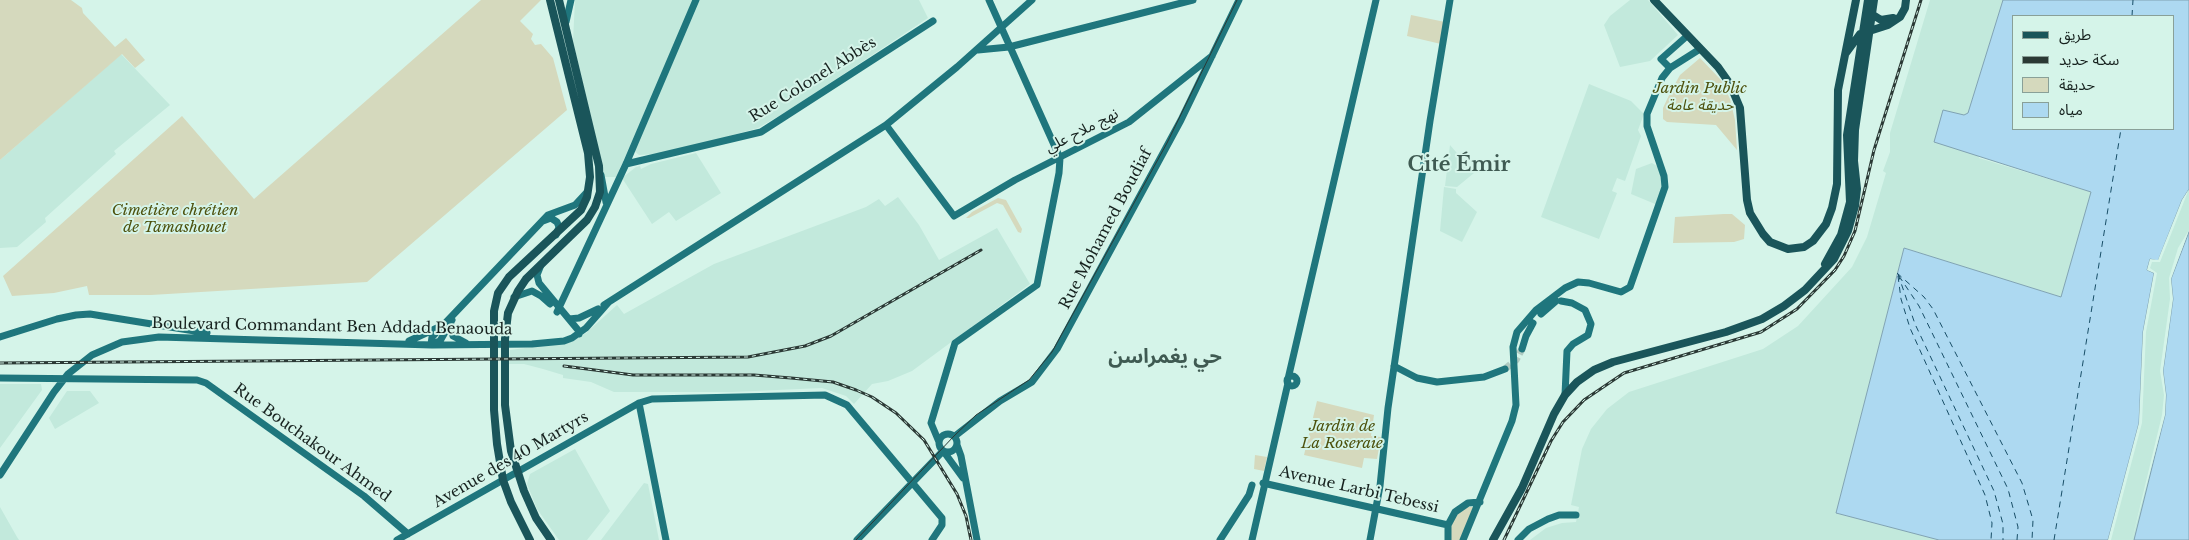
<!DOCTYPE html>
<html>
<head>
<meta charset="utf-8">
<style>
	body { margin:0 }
	#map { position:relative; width:2189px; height:540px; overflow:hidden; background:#d5f4e9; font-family:"Libre Baskerville","Noto Sans Arabic",serif }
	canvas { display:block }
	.legend { position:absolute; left:2012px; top:15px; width:162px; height:115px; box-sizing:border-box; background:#d5f4e9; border:1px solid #89a098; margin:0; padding:6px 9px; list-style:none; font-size:15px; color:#17221f }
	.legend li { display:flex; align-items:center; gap:10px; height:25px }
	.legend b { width:25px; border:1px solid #89a098 }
</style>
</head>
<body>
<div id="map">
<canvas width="2189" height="540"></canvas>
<ul class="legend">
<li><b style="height:6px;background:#1a555a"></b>طريق</li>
<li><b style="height:6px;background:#2b3935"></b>سكة حديد</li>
<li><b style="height:14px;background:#d5d9bd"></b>حديقة</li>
<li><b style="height:14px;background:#add9f1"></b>مياه</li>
</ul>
</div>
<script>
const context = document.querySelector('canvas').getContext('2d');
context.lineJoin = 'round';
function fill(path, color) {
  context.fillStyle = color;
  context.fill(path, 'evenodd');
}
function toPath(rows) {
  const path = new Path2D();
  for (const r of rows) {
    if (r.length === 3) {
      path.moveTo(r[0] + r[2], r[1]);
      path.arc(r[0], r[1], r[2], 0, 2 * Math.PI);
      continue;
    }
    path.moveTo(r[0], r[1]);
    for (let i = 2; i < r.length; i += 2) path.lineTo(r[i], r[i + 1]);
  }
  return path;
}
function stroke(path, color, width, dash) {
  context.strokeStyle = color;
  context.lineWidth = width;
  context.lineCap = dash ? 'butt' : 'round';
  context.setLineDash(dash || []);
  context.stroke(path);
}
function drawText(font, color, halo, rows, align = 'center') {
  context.font = font + ' "Libre Baskerville","Noto Sans Arabic",serif';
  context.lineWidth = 4;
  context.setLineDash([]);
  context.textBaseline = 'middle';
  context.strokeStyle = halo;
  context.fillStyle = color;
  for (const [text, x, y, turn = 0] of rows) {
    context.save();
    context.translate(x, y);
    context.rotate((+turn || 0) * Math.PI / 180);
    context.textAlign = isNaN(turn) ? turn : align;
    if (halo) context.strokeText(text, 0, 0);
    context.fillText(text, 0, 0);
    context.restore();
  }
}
fill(toPath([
	[575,0,695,0,616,177,605,177,573,41],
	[700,0,919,0,928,18,791,109,758,128,697,145,657,154,639,155,634,151],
	[1630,0,1648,0,1678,35,1650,61,1620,67,1604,25,1610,16],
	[1930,0,2003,0,1968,113,1964,115,1979,158,2091,192,2061,297,1904,248,1836,513,1939,540,1530,540,1546,528,1562,523,1576,522,1579,507,1571,505,1582,449,1591,429,1607,409,1629,392,1763,349,1798,326,1852,267,1867,237,1886,173,1883,171,1890,152,1890,133],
	[121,54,170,105,114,151,116,154,45,218,46,222,17,247,0,248,0,160],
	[1589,84,1631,101,1644,114,1638,130,1641,136,1625,181,1617,178,1612,191,1617,193,1599,239,1541,217],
	[1450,145,1474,173,1457,187,1445,186],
	[696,153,721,193,676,221,669,212,652,224,622,178,636,167,640,166,641,169,651,164],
	[1652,163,1660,168,1664,176,1660,206,1631,194,1636,169],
	[1444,187,1456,189,1456,193,1477,212,1462,242,1440,231],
	[2189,189,2189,232,2181,249,2165,415,2161,435,2134,540,2108,540,2139,423,2147,270],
	[898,197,919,225,939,260,997,228,1030,284,912,371,888,381,872,384,854,404,846,396,822,388,732,392,614,392,591,382,563,378,563,375,543,369,524,364,509,364,510,350,571,342,586,333,617,305,624,314,714,264,866,207,879,199,885,206],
	[0,384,41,384,42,390,0,448],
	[67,391,90,391,99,403,55,429,49,418],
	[575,449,610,511,587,540,559,540,537,509,527,484,530,474],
	[644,483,648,484,659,540,601,540],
	[0,507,17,537,19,540,0,540]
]), '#c2e9dc');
fill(toPath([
	[0,0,71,0,82,8,83,13,115,47,126,38,145,60,135,68,122,54,0,160],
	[481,0,541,0,520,21,533,34,531,39,535,45,541,44,553,58,567,110,367,282,151,295,89,295,87,286,54,293,12,296,3,276,182,116,254,199],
	[1411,15,1445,22,1441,44,1407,36],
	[1700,58,1721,80,1730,99,1735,120,1737,150,1716,125,1667,122,1663,119,1663,108,1670,93,1680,75],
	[998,198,1006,200,1022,229,1021,233,1018,232,1003,205,997,203,969,218,966,218,972,212],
	[1724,214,1732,214,1745,225,1744,239,1734,242,1673,243,1675,217],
	[1317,401,1374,415,1371,436,1381,437,1377,459,1364,458,1362,468,1304,455],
	[1255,455,1267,457,1264,471,1254,469],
	[1468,507,1476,507,1462,540,1451,540,1451,526,1457,513]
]), '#d5d9bd');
const water = toPath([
	[2003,0,2189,0,2189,189,2182,200,2158,261,2150,259,2147,270,2154,273,2143,332,2139,423,2108,540,1939,540,1836,513,1904,248,2061,297,2091,192,1934,142,1943,110,1964,115,1968,113,2003,0],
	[2013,16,2173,16,2173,129,2013,129,2013,16],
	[2189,232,2189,540,2134,540,2165,415,2166,395,2163,371,2173,299,2171,279,2189,232]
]);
fill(water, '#add9f1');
stroke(water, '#80a2b2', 1);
fill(toPath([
	[2189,189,2160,262,2152,262,2150,268,2157,273,2146,332,2142,423,2111,540,2108,540,2139,423,2143,332,2154,273,2147,270,2150,259,2158,260,2182,200],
	[2189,230,2171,279,2173,299,2163,371,2166,395,2165,415,2132,540,2162,415,2164,395,2160,371,2170,299,2169,278,2178,248]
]), '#d5f4e9');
stroke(toPath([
	[2132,16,2133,0],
	[1897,273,1924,297,1933,309,2022,483,2033,520,2032,540],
	[1898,274,1915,324,1994,491,2003,524,2003,540],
	[1898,276,1901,299,1910,328,1985,495,1992,523,1991,540],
	[1899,276,1919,306,2008,489,2018,527,2017,540],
	[2054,540,2121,129]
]), '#184e67', 1, [6, 5]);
stroke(toPath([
	[1505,369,1516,360,1522,349]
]), '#afcac1', 7, [7, 3.5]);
stroke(toPath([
	[566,22,571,0],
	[978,50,1009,47,1193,0],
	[1670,68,1661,59,1687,36],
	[886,125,954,216,1015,180,1129,122,1212,56],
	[626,164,761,132,933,21],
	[601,175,606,202],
	[543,221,551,218,557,222,559,227,556,235],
	[541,265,537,275,539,283,578,330,579,334],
	[514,297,532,291,541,296,550,304],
	[1561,301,1572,303,1585,310,1591,324,1588,335,1573,344,1567,351,1565,395],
	[604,305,886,125,957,67,1032,0],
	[557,312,626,164,696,0],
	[1541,314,1556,301],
	[569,319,579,318,598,309],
	[452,320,440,341,431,344,432,337,548,215,575,205,587,192],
	[451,325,453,336,466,343],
	[0,337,57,319,76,315,90,314,207,333],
	[409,341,437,328],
	[1522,349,1526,336,1533,323],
	[1394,366,1417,378,1437,382,1484,377,1505,369],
	[1292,381,5],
	[0,378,197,380,206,383,364,496,408,534],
	[1288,379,1376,0],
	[639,403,666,540],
	[948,443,9],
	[955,436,1000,401,1032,382,1057,349,1181,120,1239,0],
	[939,442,931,423,955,343,1037,285,1059,173,1060,158,989,0],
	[957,445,961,456,977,540],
	[944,452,963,478],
	[0,475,54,392,68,374,92,355,122,342,159,337,432,345,532,344,564,341,572,338,586,328,608,303],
	[1263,483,1448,525],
	[397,540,639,403,652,399,825,395,847,405,942,518,942,525,932,540],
	[857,540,943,451],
	[1220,540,1249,495,1252,485],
	[1252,540,1288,383],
	[1370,540,1380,486,1388,408,1430,121,1450,0],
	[1448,540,1448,525,1455,512,1468,503,1480,502],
	[1463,540,1512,421,1516,405,1513,347,1517,332,1536,310,1565,288,1578,282,1589,283,1621,292,1630,287,1665,187,1664,176,1647,126,1647,114,1662,78,1670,68,1700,49],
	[1518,540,1529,529,1548,519,1559,515,1576,515]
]), '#1f767d', 7);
stroke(toPath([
	[1654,0,1718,67,1730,84,1740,108,1747,200,1750,213,1763,234,1770,242,1788,249,1804,247,1813,241,1826,224,1832,208,1837,184,1838,90,1856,0],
	[1870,13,1881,20,1893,18],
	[1846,53,1860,34,1888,25,1900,17,1905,8,1906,0],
	[1825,264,1841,235,1850,202,1847,135,1868,0],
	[530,540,511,502,503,480,497,444,494,410,494,311,498,293,509,277,581,210,587,197,590,177,588,153,550,0],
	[551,540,536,518,524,491,511,451,505,405,505,339,508,313,518,291,526,279,587,220,595,207,600,192,599,166,559,0],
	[1493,540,1522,488,1554,414,1565,395,1577,382,1594,370,1613,362,1726,332,1762,319,1784,306,1805,290,1834,259,1848,231,1855,206,1857,189,1854,161,1855,130,1874,0]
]), '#1a555a', 8);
stroke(toPath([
	[856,540,954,436,976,415,1029,380,1052,352,1167,143,1237,0]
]), '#2b3935', 1);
const rail = toPath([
	[0,363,748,357,805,346,831,336,981,250],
	[564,366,633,375,754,375,791,378,833,382,856,390,872,397,896,413,924,440,957,494,966,516,971,540],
	[1504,540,1551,441,1563,422,1584,400,1624,373,1761,332,1797,309,1835,270,1844,256,1855,231,1874,150,1921,0]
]);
stroke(rail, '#2b3935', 3);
stroke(rail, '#d5f4e9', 1, [4]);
drawText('15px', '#17221f', '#d5f4e9', [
	["Rue Colonel Abbès",813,80,-32],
	["نهج ملاح علي",1082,131,-27],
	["Rue Mohamed Boudiaf",1106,229,-62],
	["Boulevard Commandant Ben Addad Benaouda",332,327,1],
	["Rue Bouchakour Ahmed",312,443,36],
	["Avenue des 40 Martyrs",511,460,-30],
	["Avenue Larbi Tebessi",1359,490,13]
]);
drawText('italic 15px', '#4d510d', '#d5f4e9', [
	["Jardin Public",1700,89],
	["حديقة عامة",1700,106],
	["Cimetière chrétien",175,211],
	["de Tamashouet",175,228],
	["Jardin de",1342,427],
	["La Roseraie",1342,444]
]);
drawText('bold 20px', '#3f5a52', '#d5f4e9', [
	["Cité Émir",1459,165],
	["حي يغمراسن",1165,357]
]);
</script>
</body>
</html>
